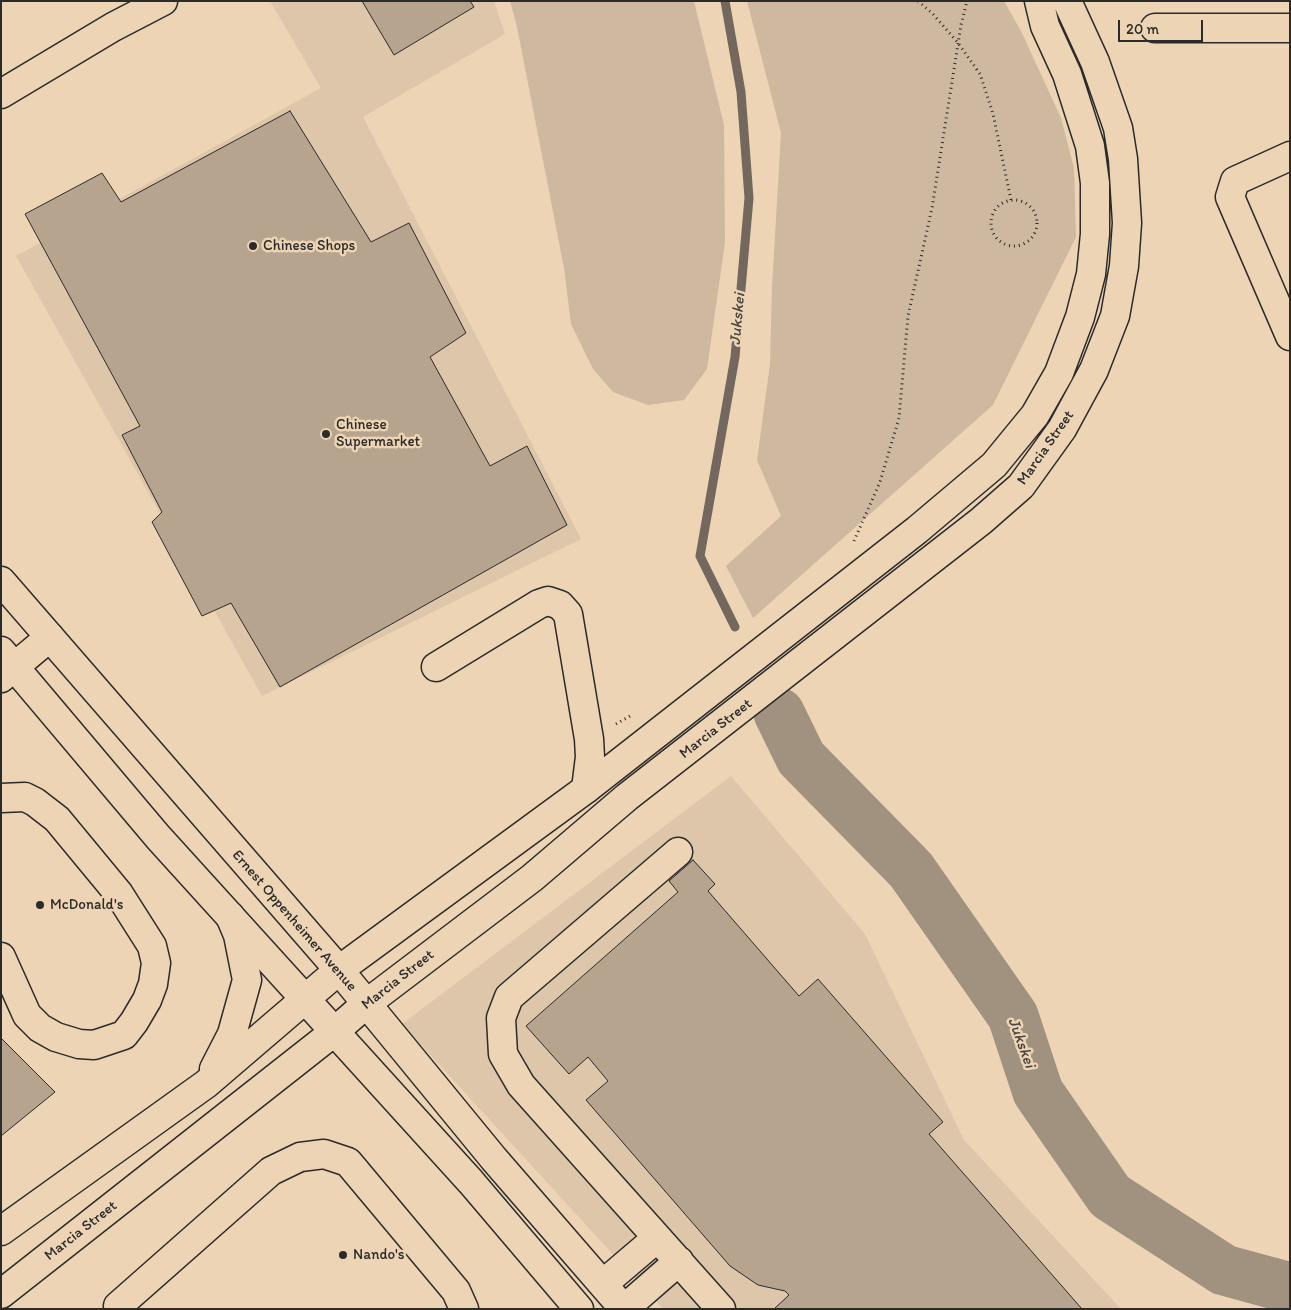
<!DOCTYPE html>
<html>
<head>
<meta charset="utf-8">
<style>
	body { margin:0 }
	#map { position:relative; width:1291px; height:1310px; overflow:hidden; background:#edd4b5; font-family:Itim,sans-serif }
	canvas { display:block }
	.frame { position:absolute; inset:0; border:2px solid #2b2b2b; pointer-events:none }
	.scale { position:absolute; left:1118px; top:20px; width:85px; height:22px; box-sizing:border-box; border:2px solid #2b2b2b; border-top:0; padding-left:6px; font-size:15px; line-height:18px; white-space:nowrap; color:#2b2b2b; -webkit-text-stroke:4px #edd4b5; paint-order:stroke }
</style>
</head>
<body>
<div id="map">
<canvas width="1291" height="1310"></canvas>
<div class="frame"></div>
<div class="scale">20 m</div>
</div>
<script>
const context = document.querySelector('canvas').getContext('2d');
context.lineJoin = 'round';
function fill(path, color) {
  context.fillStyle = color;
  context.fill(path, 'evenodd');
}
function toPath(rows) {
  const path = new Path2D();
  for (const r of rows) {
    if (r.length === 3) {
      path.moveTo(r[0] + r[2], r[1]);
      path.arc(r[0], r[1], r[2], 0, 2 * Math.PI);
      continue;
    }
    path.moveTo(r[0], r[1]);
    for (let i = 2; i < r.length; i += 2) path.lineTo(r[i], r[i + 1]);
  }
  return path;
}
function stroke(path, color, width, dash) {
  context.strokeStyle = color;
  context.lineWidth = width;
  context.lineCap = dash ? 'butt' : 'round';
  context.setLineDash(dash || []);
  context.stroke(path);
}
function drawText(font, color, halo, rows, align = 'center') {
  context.font = font + ' Itim,sans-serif';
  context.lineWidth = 5;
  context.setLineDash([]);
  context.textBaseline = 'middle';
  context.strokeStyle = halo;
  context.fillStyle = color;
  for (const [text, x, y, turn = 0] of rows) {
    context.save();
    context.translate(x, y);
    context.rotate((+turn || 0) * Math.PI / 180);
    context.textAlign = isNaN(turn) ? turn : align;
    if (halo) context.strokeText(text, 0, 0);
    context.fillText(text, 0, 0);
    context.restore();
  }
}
fill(toPath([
	[270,1,494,1,505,34,363,117,581,539,262,696,16,256,321,88],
	[731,776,865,934,964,1140,1121,1309,663,1309,402,1024]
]), '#ddc6a9');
fill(toPath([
	[510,1,694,1,724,125,725,242,707,369,684,400,648,405,613,392,593,369,571,324,564,268,517,27],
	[747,1,1004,1,1022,33,1061,118,1074,168,1076,237,993,405,753,618,726,566,781,516,757,460,770,364,772,287,781,133]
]), '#ceb89f');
stroke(toPath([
	[725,1,741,92,749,198,735,357,700,556,735,627]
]), '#72685d', 9);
stroke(toPath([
	[779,713,801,758,911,870,1013,1016,1038,1092,1110,1196,1224,1270,1290,1288]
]), '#a1917f', 51);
const building = toPath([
	[362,1,470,1,474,7,394,55,362,1],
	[290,111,371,242,409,223,466,333,430,357,490,466,527,446,567,525,280,687,231,603,202,616,152,522,162,512,122,435,140,426,25,214,102,173,121,202,290,111],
	[693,860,715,884,708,891,799,996,818,979,943,1122,929,1134,1082,1309,774,1309,789,1295,785,1291,758,1285,730,1266,586,1100,608,1081,588,1057,569,1074,526,1026,678,892,669,881,693,860],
	[1,1038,55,1092,1,1136,1,1038]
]);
fill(building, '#b7a48e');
stroke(building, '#2b2b2b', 1);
const minor = toPath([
	[1155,28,1290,28],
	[1,94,113,27,163,1],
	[1290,156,1235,181,1230,197,1290,336],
	[1,581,339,970,494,1159,624,1309],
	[1,651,158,837,471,1182,579,1309],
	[436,667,539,604,548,601,560,605,568,614,589,739,590,757,586,789],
	[1,678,50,637],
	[1,798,25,797,35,802,57,819,119,894,152,946,156,963,153,984,147,1000,134,1022,124,1035,94,1045,79,1044,56,1037,40,1028,27,1015,1,957],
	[678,852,509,997,501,1018,503,1054,521,1085,721,1309],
	[603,1284,657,1238],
	[118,1306,271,1171,300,1157,324,1154,348,1162,456,1291,464,1309],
	[624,1309,679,1261]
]);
const major = toPath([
	[214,1069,232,1034,247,980,238,935,230,916],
	[1,1231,206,1084,339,970,586,789,917,530,994,465,1035,415,1059,373,1080,317,1091,274,1095,234,1095,183,1090,146,1067,74,1045,26,1039,1],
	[1,1294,334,1032,366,1004,532,878,627,797,981,521,1021,486,1062,429,1094,370,1115,316,1124,266,1127,223,1123,159,1118,128,1095,62,1067,1]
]);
stroke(minor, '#2b2b2b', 31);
stroke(major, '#2b2b2b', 31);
stroke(toPath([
	[918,1,933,14,958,43,980,74,993,114,1011,200],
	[1014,223,23],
	[854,541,880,482,899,418,908,316,932,208,961,25,967,1],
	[616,724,632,715]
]), '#2b2b2b', 3, [1, 4]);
stroke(minor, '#edd4b5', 28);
stroke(major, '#edd4b5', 28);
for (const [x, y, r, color] of [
	[253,246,5,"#2b2b2b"],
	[326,434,5,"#2b2b2b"],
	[40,905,5,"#2b2b2b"],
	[343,1255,5,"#2b2b2b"]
]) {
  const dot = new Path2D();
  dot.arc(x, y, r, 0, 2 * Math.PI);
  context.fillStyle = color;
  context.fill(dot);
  stroke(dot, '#edd4b5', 2);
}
drawText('15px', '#2b2b2b', '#edd4b5', [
	["Chinese Shops",263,246],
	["Chinese",336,425],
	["Supermarket",336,442],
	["McDonald's",50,905],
	["Nando's",353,1255]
], 'left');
drawText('15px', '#2b2b2b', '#edd4b5', [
	["Marcia Street",1046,448,-55],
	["Marcia Street",716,729,-38],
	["Ernest Oppenheimer Avenue",294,921,49],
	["Marcia Street",398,980,-38],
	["Marcia Street",81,1231,-38]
]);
drawText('italic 16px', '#484440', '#edd4b5', [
	["Jukskei",738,319,-85],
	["Jukskei",1021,1043,70]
]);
</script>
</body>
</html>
